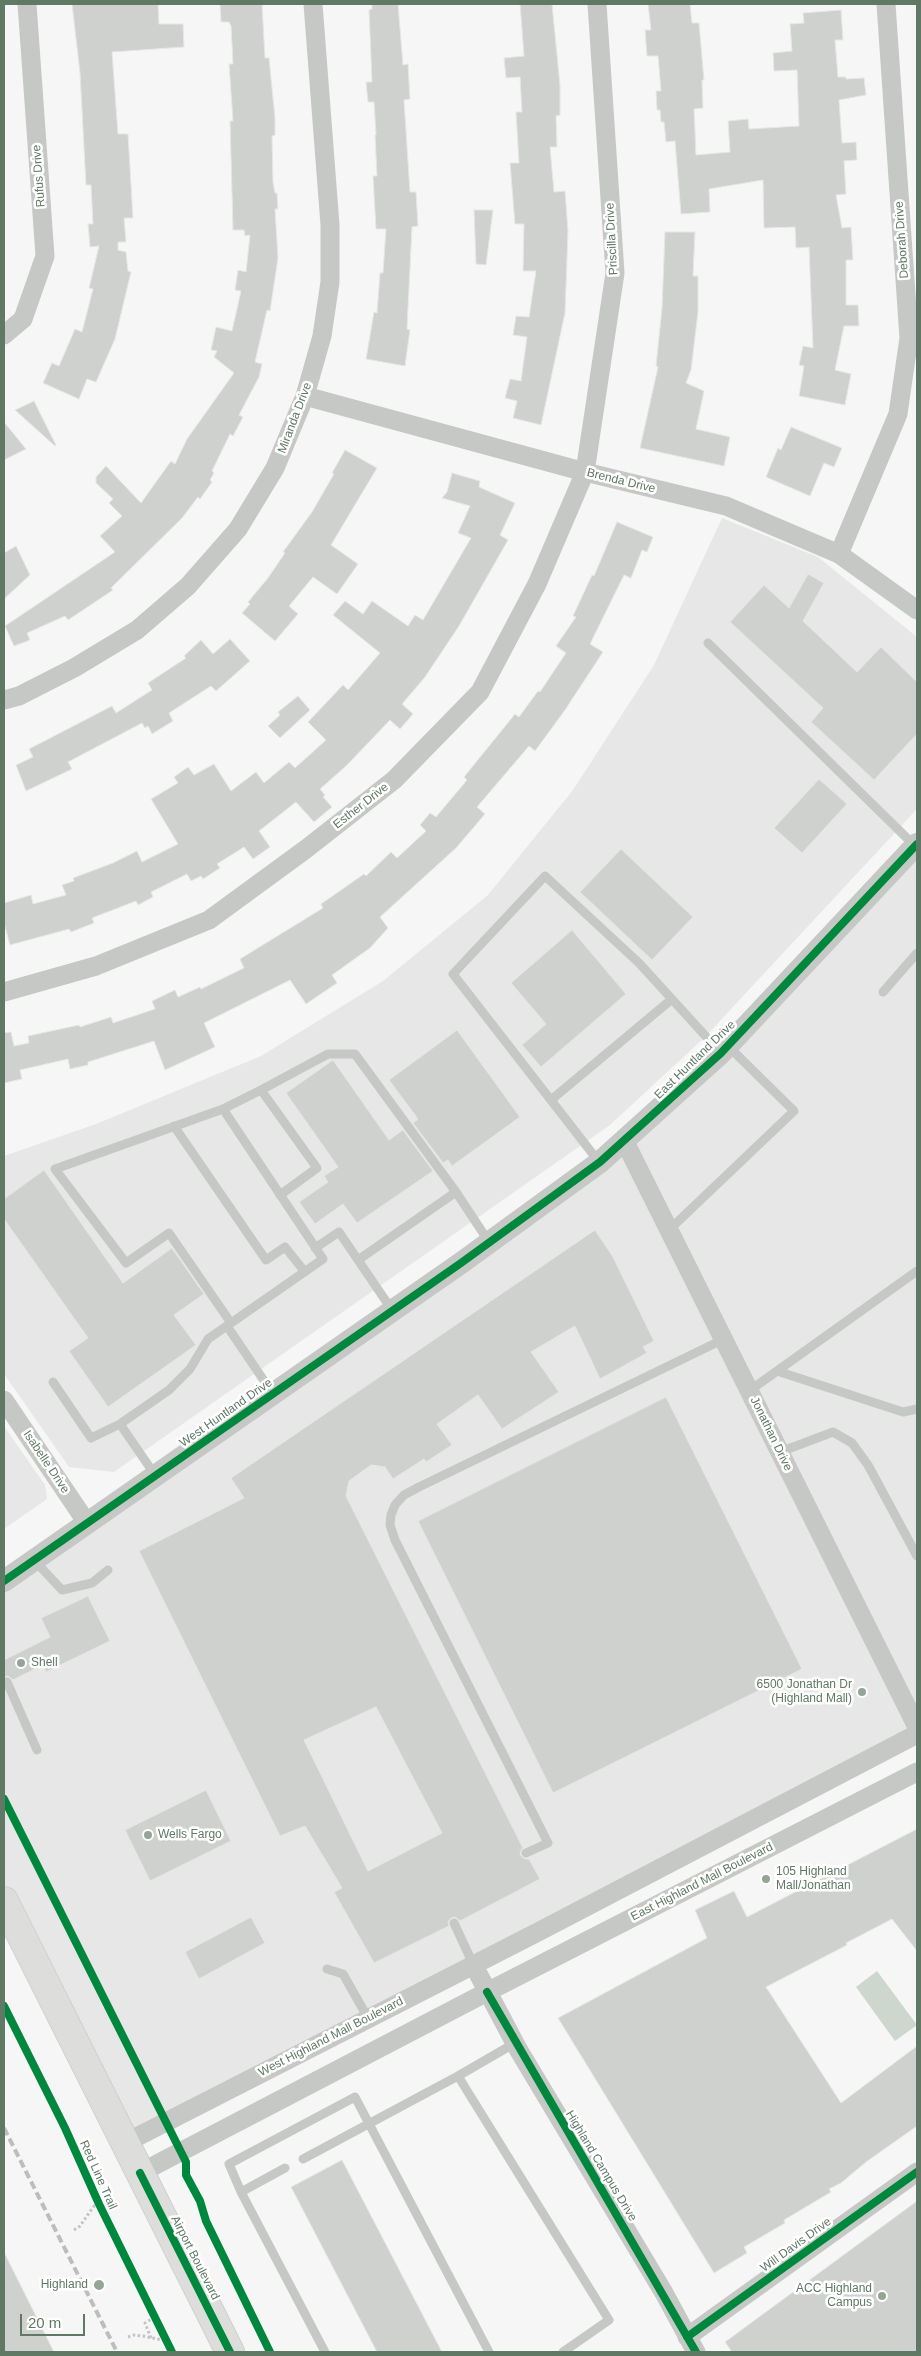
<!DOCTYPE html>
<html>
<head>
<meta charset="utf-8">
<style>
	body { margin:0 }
	#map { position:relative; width:921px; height:2356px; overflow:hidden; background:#f7f6f6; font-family:Arial,sans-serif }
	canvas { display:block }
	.frame { position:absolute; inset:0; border:5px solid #5f7964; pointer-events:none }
	.scale { position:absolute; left:20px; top:2314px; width:65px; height:22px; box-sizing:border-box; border:2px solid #5f7964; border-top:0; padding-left:6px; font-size:15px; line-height:18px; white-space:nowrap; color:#5f7964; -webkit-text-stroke:4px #fff; paint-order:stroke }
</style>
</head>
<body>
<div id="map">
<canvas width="921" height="2356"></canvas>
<div class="frame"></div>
<div class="scale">20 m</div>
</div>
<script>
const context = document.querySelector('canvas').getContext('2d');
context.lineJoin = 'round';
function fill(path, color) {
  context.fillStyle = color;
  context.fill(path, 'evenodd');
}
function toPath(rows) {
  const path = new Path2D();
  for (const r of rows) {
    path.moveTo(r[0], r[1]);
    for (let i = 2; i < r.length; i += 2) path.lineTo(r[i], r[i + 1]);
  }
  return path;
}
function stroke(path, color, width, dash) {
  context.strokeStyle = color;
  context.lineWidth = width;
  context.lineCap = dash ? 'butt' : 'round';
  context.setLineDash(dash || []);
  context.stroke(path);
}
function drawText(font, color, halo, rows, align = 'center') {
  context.font = font + ' Arial,sans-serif';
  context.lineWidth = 5;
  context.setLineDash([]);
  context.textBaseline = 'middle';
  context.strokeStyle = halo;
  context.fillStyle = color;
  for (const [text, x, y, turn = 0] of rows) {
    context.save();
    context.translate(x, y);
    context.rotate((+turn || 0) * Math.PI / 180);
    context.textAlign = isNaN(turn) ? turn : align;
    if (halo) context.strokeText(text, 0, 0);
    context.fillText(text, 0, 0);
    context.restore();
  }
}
fill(toPath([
	[722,518,818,557,917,637,917,809,705,1037,610,1125,114,1472,69,1467,4,1374,4,1156,96,1124,261,1056,383,981,488,895,573,790,654,665],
	[917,844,917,1734,125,2143,4,1901,4,1581,600,1162],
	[4,1426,45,1485,47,1499,4,1529]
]), '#e6e7e6');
fill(toPath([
	[877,1971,917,2025,895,2041,856,1987]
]), '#cdd7cd');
const building = toPath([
	[72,4,158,4,159,24,183,24,184,47,112,52,118,134,128,134,133,218,124,218,126,242,118,242,118,250,126,252,128,271,131,272,115,339,96,382,87,379,79,399,43,383,52,363,59,366,75,329,82,332,93,289,89,288,99,246,90,247,88,224,93,224,91,185,86,185,80,73,72,4],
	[220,4,262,4,265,58,269,58,275,118,275,135,272,136,273,182,275,193,277,193,278,209,275,209,278,258,270,311,267,310,255,362,262,364,259,377,239,415,243,417,233,436,230,434,212,471,214,473,210,480,212,482,200,499,198,497,182,518,111,588,113,590,68,620,65,616,27,633,30,640,14,646,5,626,115,552,100,536,122,516,109,503,113,499,96,483,96,477,106,466,141,503,171,461,175,464,187,439,234,373,214,357,217,351,211,350,216,327,232,331,241,291,235,290,238,270,246,272,250,235,245,236,244,230,233,230,230,121,233,121,229,64,233,64,231,26,229,22,221,22,220,4],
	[372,4,398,4,403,65,408,64,410,99,404,100,410,192,416,192,418,226,412,227,407,329,410,330,405,366,366,359,374,312,377,313,380,273,383,273,386,229,376,229,373,176,377,176,375,135,376,135,374,102,368,102,366,82,372,82,369,10,372,9,372,4],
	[520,4,552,4,560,85,560,115,556,116,557,147,550,147,554,192,565,191,568,231,565,313,541,425,513,418,517,401,505,398,510,379,521,381,527,337,513,335,516,316,529,317,536,271,523,271,524,224,515,224,510,163,519,163,516,112,522,112,520,77,506,78,504,58,524,56,520,4],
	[648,4,690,4,692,23,699,23,704,80,702,80,703,108,694,109,696,155,730,152,728,121,748,119,749,129,799,126,797,70,774,71,773,53,792,51,790,24,804,23,803,13,841,10,843,40,835,40,838,77,846,77,846,79,864,78,866,95,839,100,842,143,856,142,857,160,844,161,846,194,836,195,842,228,851,227,853,260,846,260,846,305,858,305,859,326,844,326,835,370,851,374,845,405,799,396,804,366,799,365,803,346,813,348,809,247,796,248,795,227,764,228,763,180,709,189,710,212,681,214,675,141,666,142,664,122,661,122,660,110,657,110,656,91,661,91,658,56,647,56,645,30,651,30,648,4],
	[474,210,493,210,486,265,476,264,474,210],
	[665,232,695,232,693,276,698,276,698,312,691,370,686,383,704,391,696,429,730,437,724,466,640,448,658,367,656,366,662,308,665,232],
	[34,401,56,445,55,446,15,410,34,401],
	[4,422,26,449,4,460,4,422],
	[791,427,842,448,834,467,824,463,810,496,766,477,778,448,781,450,791,427],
	[345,450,377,468,331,545,358,564,337,594,313,577,289,606,298,614,275,641,242,613,250,604,248,602,268,578,285,553,283,552,312,512,334,474,332,473,345,450],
	[452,473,480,481,479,487,515,503,500,535,508,540,459,626,425,677,402,704,413,714,400,729,390,720,347,765,320,789,325,795,323,797,332,807,314,822,296,802,259,831,270,847,253,859,244,847,217,864,220,868,203,879,201,876,191,881,187,874,151,892,153,897,138,905,136,901,92,918,94,923,71,932,69,929,10,945,4,923,4,903,31,895,33,904,66,895,62,885,74,881,73,878,113,863,137,851,142,862,178,844,151,799,178,783,174,777,188,767,194,775,214,764,231,791,256,772,264,783,289,762,295,768,326,740,308,722,343,685,348,690,380,653,333,615,345,601,363,614,372,601,408,626,415,615,423,620,471,538,458,533,470,506,442,498,447,492,452,473],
	[617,522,653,537,647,552,642,550,631,578,624,575,590,644,603,652,565,710,535,751,529,746,477,807,485,814,456,848,380,917,388,928,370,948,332,975,337,983,306,1004,290,980,204,1023,215,1047,165,1070,154,1041,88,1062,88,1065,70,1069,68,1059,20,1070,22,1079,4,1083,4,1033,11,1032,14,1046,29,1043,28,1036,79,1025,80,1027,111,1017,113,1023,155,1009,152,1001,175,990,178,997,200,987,201,989,244,968,240,959,323,908,321,904,364,874,366,876,391,852,397,858,426,831,420,825,430,813,436,817,467,780,464,777,515,714,519,717,538,691,540,692,566,653,556,646,576,617,573,616,592,575,594,576,617,522],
	[16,546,30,575,4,599,4,553,16,546],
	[808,574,824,583,803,621,857,672,881,647,917,682,917,734,874,780,811,722,823,708,730,622,764,585,789,608,808,574],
	[230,639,250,661,216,691,211,686,169,713,173,721,152,734,148,726,145,728,142,723,68,762,72,769,26,791,16,765,33,757,29,749,112,706,116,713,152,690,148,683,186,658,184,656,201,640,213,654,230,639],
	[298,696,310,710,280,738,268,726,280,715,278,712,298,696],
	[819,779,847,804,802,853,774,828,819,779],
	[621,849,693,917,652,960,580,892,621,849],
	[572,930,626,994,541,1067,522,1045,546,1024,511,983,572,930],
	[457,1030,520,1117,452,1166,448,1160,443,1163,413,1123,418,1119,389,1080,457,1030],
	[333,1060,389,1140,403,1130,433,1171,357,1223,343,1204,315,1224,299,1202,328,1182,324,1176,338,1167,286,1093,333,1060],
	[44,1170,123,1283,172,1248,204,1294,174,1315,196,1345,108,1407,69,1351,88,1338,4,1219,4,1199,44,1170],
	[595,1230,613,1257,654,1341,643,1347,647,1353,600,1379,575,1326,531,1352,559,1392,502,1429,478,1395,437,1424,452,1445,426,1462,424,1459,393,1479,385,1467,371,1465,349,1481,346,1496,523,1848,520,1852,521,1856,525,1859,529,1859,540,1879,460,1921,455,1917,451,1918,448,1922,449,1926,374,1963,334,1892,342,1888,305,1826,280,1836,139,1551,244,1498,231,1478,595,1230],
	[376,1707,442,1833,368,1871,304,1740,376,1707],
	[666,1397,802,1669,553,1793,418,1521,666,1397],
	[88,1596,110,1641,46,1672,43,1665,13,1680,8,1676,4,1677,4,1660,50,1637,41,1618,88,1596],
	[206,1790,231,1841,150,1881,125,1830,206,1790],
	[917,1829,917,1951,892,1919,846,1943,847,1945,766,1987,841,2103,917,2046,917,2126,866,2162,841,2183,829,2189,831,2192,784,2220,785,2223,744,2247,747,2253,714,2273,558,2018,707,1938,695,1910,734,1891,747,1917,917,1829],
	[251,1917,265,1943,199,1979,185,1952,251,1917],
	[342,2160,442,2352,377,2352,291,2187,342,2160],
	[917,2201,917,2352,732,2352,725,2342,917,2201],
	[4,2252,54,2352,4,2352,4,2252]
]);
fill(building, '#cfd1cf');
stroke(building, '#e6e6e6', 1);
const primary = toPath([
	[4,1901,230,2352]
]);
stroke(primary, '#cfd1d0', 30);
stroke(toPath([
	[74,2230,80,2226,94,2206,99,2204],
	[128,2337,134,2335,143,2336,167,2341],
	[151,2338,145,2323,155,2317]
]), '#c3c5c3', 3, [2.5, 2.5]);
stroke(toPath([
	[708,643,915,846],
	[883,992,917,953],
	[261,1090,328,1054,355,1054,456,1192],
	[551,1100,672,999],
	[223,1109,261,1090,317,1168,280,1195],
	[174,1126,266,1260,285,1247,305,1272],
	[599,1162,453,974,545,876,639,963,721,1053],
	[669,1230,794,1111,728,1046],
	[315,1248,339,1232,392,1310],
	[358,1260,456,1192,489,1242],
	[227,1326,273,1394],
	[777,1371,903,1412,917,1409],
	[53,1382,91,1438,120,1424,169,1390,190,1369,208,1339,323,1259,223,1109,55,1169,126,1263,169,1233,231,1323],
	[749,1391,917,1271],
	[120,1424,155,1475],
	[780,1452,833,1432,852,1443,868,1465,917,1556],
	[34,1560,62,1590,92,1583,108,1570],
	[7,1682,37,1750],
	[526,1853,548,1843,395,1540,390,1525,391,1515,395,1505,404,1495,419,1487,724,1339],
	[454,1923,473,1964],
	[327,1969,343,1974,368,2018],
	[458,2076,515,2043],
	[303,2159,458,2076,609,2320,563,2352],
	[241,2192,285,2168],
	[325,2352,241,2192,229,2164,355,2097,489,2352]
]), '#c6c8c6', 9);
stroke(toPath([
	[4,335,23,319,45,256,27,4],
	[305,396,585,472,726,506,839,554,917,610],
	[839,554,898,414,909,338,886,4],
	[4,700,19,696,74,668,137,630,188,586,238,529,275,468,305,396,322,336,330,282,330,225,313,4],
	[4,992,96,966,209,920,306,849,394,780,480,692,537,584,585,472,615,273,597,4],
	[625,1142,917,1727],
	[4,1400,87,1523],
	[473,1964,518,2049,664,2293,696,2352],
	[125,2143,538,1932,917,1734],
	[140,2173,487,1992,917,1772],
	[687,2337,917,2172]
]), '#c6c8c6', 19);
stroke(toPath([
	[4,1581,461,1263,600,1162,721,1053,917,844]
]), '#c6c8c6', 22);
stroke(primary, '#dddddc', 28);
stroke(toPath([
	[4,2128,117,2352]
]), '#bcbebb', 4, [8, 4]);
stroke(toPath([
	[4,1581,461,1263,600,1162,721,1053,917,844],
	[4,1799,186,2162,186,2175,200,2201,206,2221,270,2352],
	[487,1992,696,2352],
	[4,2006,65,2128,99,2204,172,2352],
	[140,2173,230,2352],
	[687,2337,917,2172]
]), '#00873e', 8);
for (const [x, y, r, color] of [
	[21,1663,5,"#94a597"],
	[862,1692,5,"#94a597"],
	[148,1835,5,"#94a597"],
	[766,1879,5,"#94a597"],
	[99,2285,6,"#94a597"],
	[882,2296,5,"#94a597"]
]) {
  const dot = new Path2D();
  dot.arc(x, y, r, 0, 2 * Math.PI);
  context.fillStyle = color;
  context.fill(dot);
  stroke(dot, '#fff', 2);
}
drawText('12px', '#5f7964', '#fff', [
	["Rufus Drive",39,176,-94],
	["Priscilla Drive",612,239,-93],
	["Deborah Drive",902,240,-94],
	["Miranda Drive",295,418,-69],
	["Brenda Drive",621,481,14],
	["Esther Drive",361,806,-38],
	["East Huntland Drive",695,1060,-44],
	["West Huntland Drive",226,1413,-35],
	["Jonathan Drive",771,1434,64],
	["Isabelle Drive",46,1462,56],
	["East Highland Mall Boulevard",702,1882,-27],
	["West Highland Mall Boulevard",331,2037,-27],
	["Highland Campus Drive",601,2166,59],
	["Red Line Trail",98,2175,66],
	["Will Davis Drive",796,2245,-36],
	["Airport Boulevard",195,2258,63]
]);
drawText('12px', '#5f7964', '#fff', [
	["Shell",31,1663],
	["6500 Jonathan Dr",852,1685,"right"],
	["(Highland Mall)",852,1699,"right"],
	["Wells Fargo",158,1835],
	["105 Highland",776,1872],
	["Mall/Jonathan",776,1886],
	["Highland",88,2285,"right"],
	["ACC Highland",872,2289,"right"],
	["Campus",872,2303,"right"]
], 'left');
</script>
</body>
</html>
